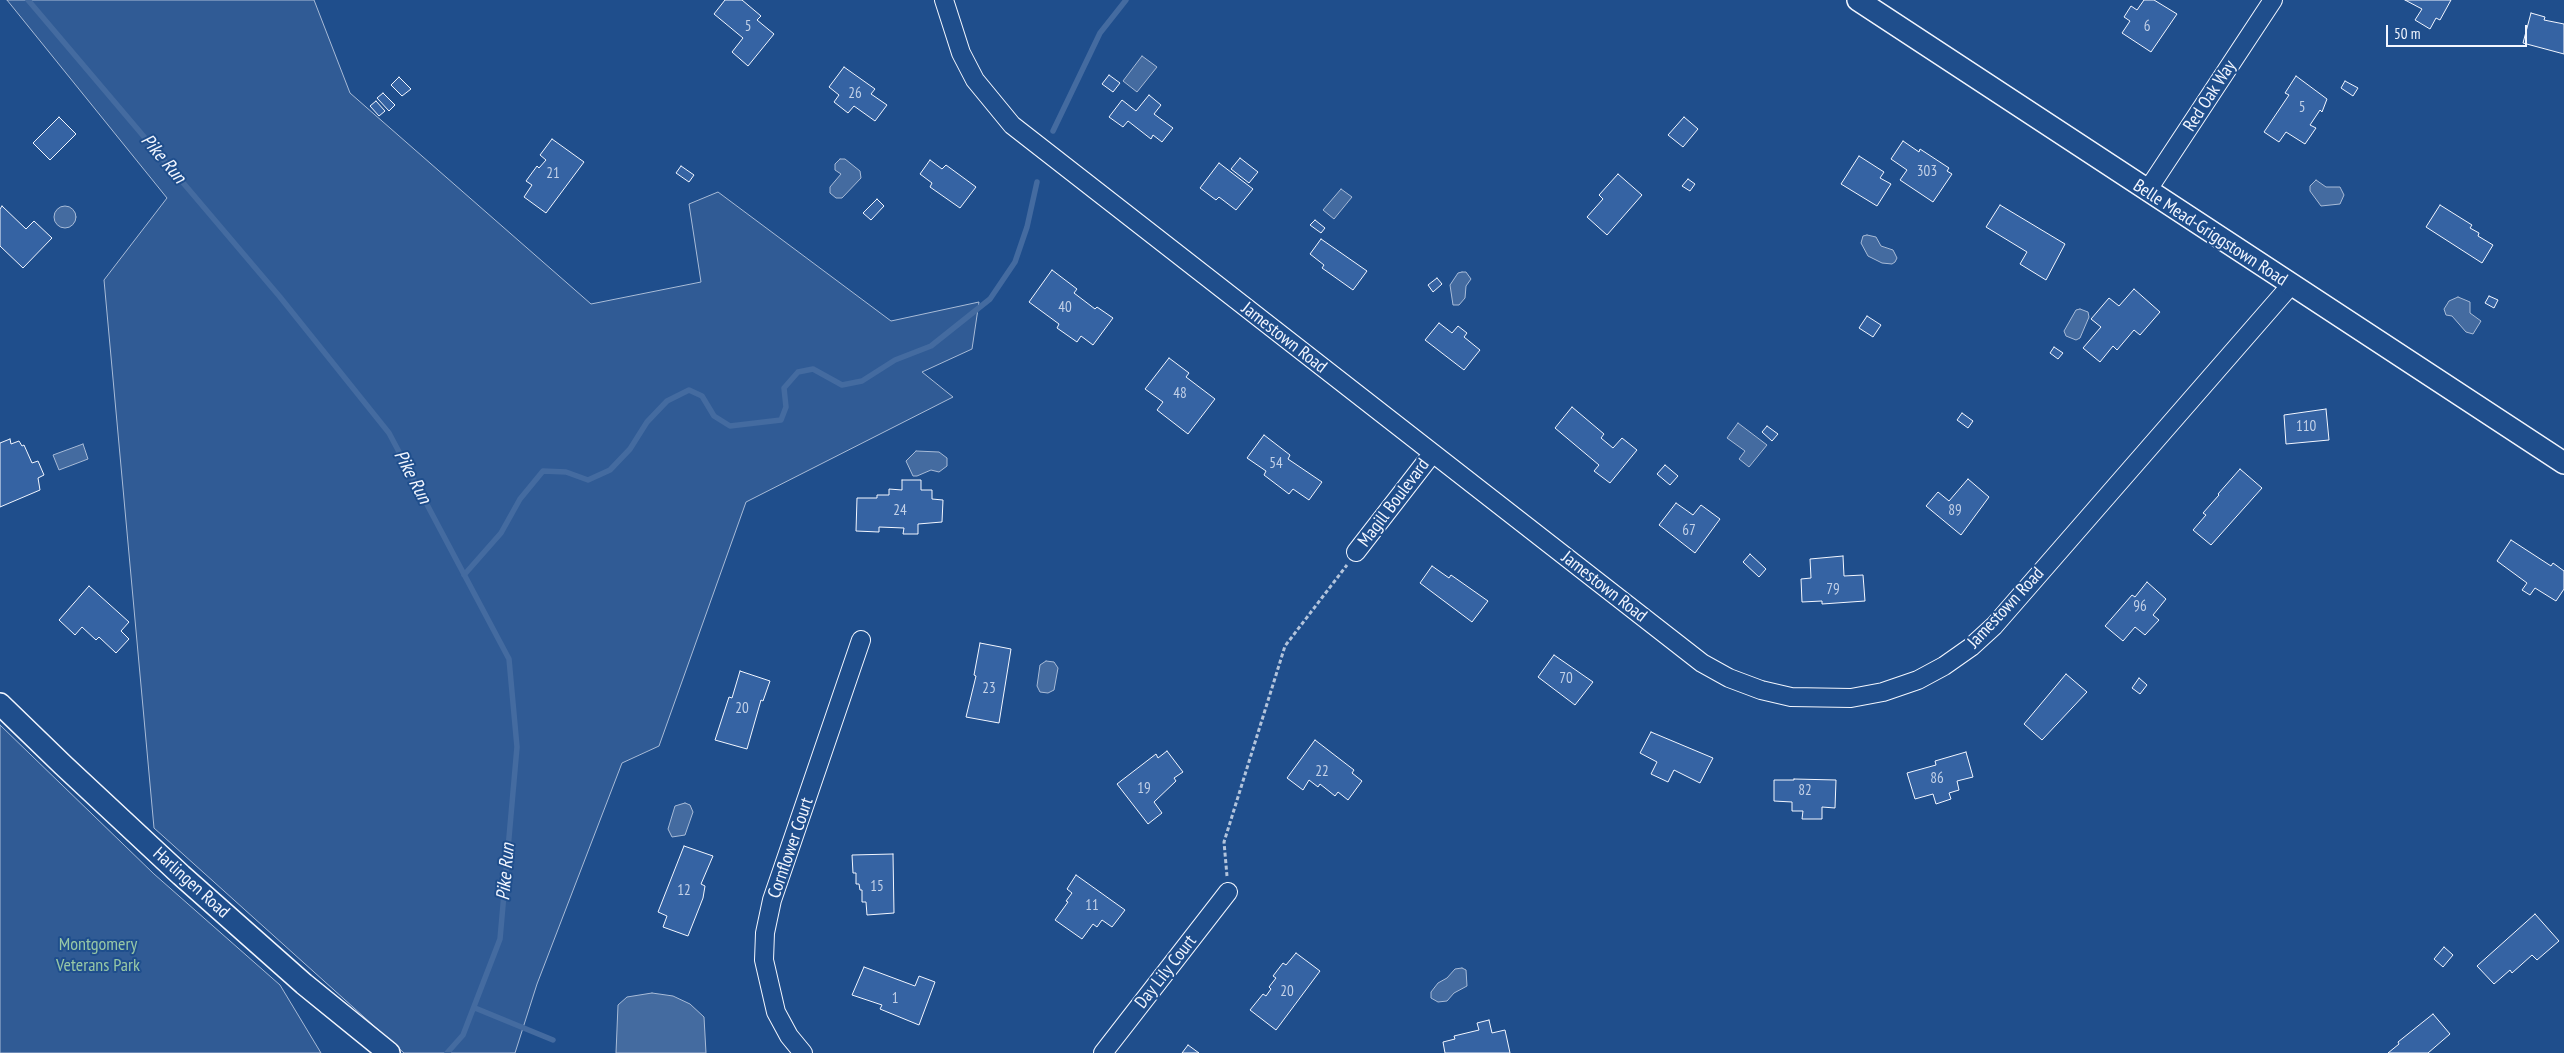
<!DOCTYPE html>
<html>
<head>
<meta charset="utf-8">
<style>
	body { margin:0 }
	#map { position:relative; width:2564px; height:1053px; overflow:hidden; background:#1f4e8c; font-family:"PT Sans Narrow",sans-serif }
	canvas { display:block }
	.scale { position:absolute; left:2386px; top:25px; width:141px; height:22px; box-sizing:border-box; border:2px solid #f2f6ff; border-top:0; padding-left:6px; font-size:15px; line-height:18px; white-space:nowrap; color:#f2f6ff; -webkit-text-stroke:4px #1f4e8c; paint-order:stroke }
</style>
</head>
<body>
<div id="map">
<canvas width="2564" height="1053"></canvas>
<div class="scale">50 m</div>
</div>
<script>
const context = document.querySelector('canvas').getContext('2d');
context.lineJoin = 'round';
function fill(path, color) {
  context.fillStyle = color;
  context.fill(path, 'evenodd');
}
function toPath(rows) {
  const path = new Path2D();
  for (const r of rows) {
    if (r.length === 3) {
      path.moveTo(r[0] + r[2], r[1]);
      path.arc(r[0], r[1], r[2], 0, 2 * Math.PI);
      continue;
    }
    path.moveTo(r[0], r[1]);
    for (let i = 2; i < r.length; i += 2) path.lineTo(r[i], r[i + 1]);
  }
  return path;
}
function stroke(path, color, width, dash) {
  context.strokeStyle = color;
  context.lineWidth = width;
  context.lineCap = dash ? 'butt' : 'round';
  context.setLineDash(dash || []);
  context.stroke(path);
}
function drawText(font, color, halo, rows, align = 'center') {
  context.font = font + ' "PT Sans Narrow",sans-serif';
  context.lineWidth = 4;
  context.setLineDash([]);
  context.textBaseline = 'middle';
  context.strokeStyle = halo;
  context.fillStyle = color;
  for (const [text, x, y, turn = 0] of rows) {
    context.save();
    context.translate(x, y);
    context.rotate((+turn || 0) * Math.PI / 180);
    context.textAlign = isNaN(turn) ? turn : align;
    if (halo) context.strokeText(text, 0, 0);
    context.fillText(text, 0, 0);
    context.restore();
  }
}
const built = toPath([
	[7,0,314,0,350,93,591,304,701,282,689,204,718,192,891,321,979,302,972,349,922,372,953,397,746,502,659,746,622,763,537,984,515,1053,404,1053,154,828,104,280,167,198,7,0],
	[0,725,154,874,280,985,321,1053,0,1053,0,725]
]);
fill(built, '#305b95');
stroke(built, '#a8bbd7', 1);
const water = toPath([
	[1142,56,1157,67,1137,92,1123,81,1142,56],
	[840,159,845,159,860,171,861,178,842,198,836,198,830,193,830,187,841,174,835,170,835,164,840,159],
	[2316,180,2326,187,2340,187,2344,195,2340,204,2321,206,2310,191,2310,186,2316,180],
	[1341,189,1352,197,1334,219,1323,210,1341,189],
	[65,217,11],
	[1867,235,1876,237,1881,246,1893,250,1897,258,1895,262,1892,264,1882,263,1868,256,1861,243,1863,236,1867,235],
	[1462,272,1466,272,1471,279,1466,286,1465,298,1459,305,1453,305,1450,285,1458,273,1462,272],
	[2458,297,2470,302,2470,313,2481,321,2473,334,2466,332,2452,316,2446,315,2444,309,2449,301,2458,297],
	[2080,309,2088,312,2089,317,2080,338,2076,340,2066,336,2064,331,2076,310,2080,309],
	[1738,423,1767,445,1749,467,1739,459,1745,451,1727,438,1738,423],
	[83,444,88,459,59,470,53,455,83,444],
	[916,451,939,452,947,458,947,466,939,472,931,470,917,476,913,476,906,461,916,451],
	[1046,661,1054,662,1058,668,1054,690,1048,693,1040,692,1037,686,1040,665,1046,661],
	[685,803,690,805,693,812,685,835,672,837,668,829,675,806,685,803],
	[1462,968,1466,970,1467,986,1454,993,1447,1001,1438,1002,1431,998,1431,992,1438,983,1447,978,1455,969,1462,968],
	[652,993,673,996,690,1004,704,1017,706,1053,616,1053,618,1005,627,997,652,993]
]);
fill(water, '#446ba0');
stroke(water, '#a8bbd7', 1);
stroke(toPath([
	[28,0,280,297,389,433,509,659,517,747,500,939,463,1035,447,1053],
	[1053,131,1100,33,1126,0],
	[464,575,501,533,520,499,543,471,566,472,588,480,610,470,630,449,647,422,667,401,689,390,702,396,714,416,730,426,781,420,786,407,784,388,798,372,813,369,842,385,862,381,895,360,931,346,990,299,1015,262,1027,227,1037,182],
	[475,1008,553,1040]
]), '#446ba0', 5.5);
const building = toPath([
	[725,0,742,0,761,16,757,20,774,34,748,66,732,52,743,38,714,14,725,0],
	[2144,0,2154,0,2177,14,2151,52,2122,33,2130,21,2124,17,2131,6,2137,10,2144,0],
	[2405,0,2451,0,2440,20,2436,18,2430,29,2415,20,2422,9,2405,0],
	[2531,13,2545,17,2544,20,2564,24,2564,54,2523,43,2531,13],
	[844,67,875,89,871,94,887,105,875,121,854,106,848,113,834,102,839,95,829,87,844,67],
	[1109,75,1120,83,1113,92,1102,84,1109,75],
	[2296,76,2327,99,2322,112,2320,110,2310,125,2316,128,2305,144,2286,132,2279,142,2264,132,2289,95,2285,93,2296,76],
	[399,77,411,89,402,96,391,85,399,77],
	[2345,81,2358,88,2353,96,2341,88,2345,81],
	[383,93,395,105,389,111,377,98,383,93],
	[1149,95,1161,105,1154,114,1173,128,1162,142,1153,135,1151,139,1128,121,1123,127,1109,117,1122,100,1136,111,1149,95],
	[376,101,385,111,379,116,370,106,376,101],
	[59,117,76,134,50,160,33,143,59,117],
	[1684,117,1698,129,1683,147,1668,135,1684,117],
	[552,139,584,162,546,213,524,197,532,185,526,181,537,166,539,168,546,160,540,155,552,139],
	[1903,141,1919,152,1920,149,1949,168,1947,171,1952,174,1933,202,1900,180,1907,170,1891,159,1903,141],
	[1859,156,1884,172,1880,178,1891,184,1877,206,1841,184,1859,156],
	[1240,158,1258,172,1249,183,1231,169,1240,158],
	[930,160,942,169,946,165,976,187,960,208,930,187,932,183,920,174,930,160],
	[1219,163,1253,189,1236,210,1219,197,1216,200,1200,188,1219,163],
	[681,166,694,175,689,182,676,173,681,166],
	[1618,174,1642,195,1607,235,1587,217,1603,199,1599,195,1618,174],
	[1688,179,1695,184,1690,191,1682,186,1688,179],
	[877,199,884,206,871,220,863,213,877,199],
	[2000,205,2065,244,2046,280,2020,264,2027,252,1986,227,2000,205],
	[2440,205,2472,225,2470,228,2479,233,2478,236,2493,245,2482,263,2426,227,2440,205],
	[2,206,26,229,34,221,52,238,23,268,0,246,0,209,2,206],
	[1315,220,1325,228,1321,233,1310,225,1315,220],
	[1321,239,1367,271,1353,290,1322,268,1324,265,1310,254,1321,239],
	[1052,270,1077,289,1074,293,1095,309,1097,307,1113,318,1093,345,1081,336,1077,342,1057,328,1059,324,1029,302,1052,270],
	[1437,278,1442,284,1433,292,1428,285,1437,278],
	[2134,289,2160,312,2140,335,2134,330,2117,350,2113,346,2100,362,2083,348,2101,327,2091,319,2109,298,2119,306,2134,289],
	[2489,296,2498,300,2494,308,2485,303,2489,296],
	[1867,316,1881,325,1873,337,1859,328,1867,316],
	[1439,323,1452,333,1458,326,1467,333,1464,337,1480,350,1464,370,1425,340,1439,323],
	[2054,347,2063,353,2058,359,2050,353,2054,347],
	[1169,358,1189,373,1186,377,1215,399,1188,434,1157,410,1163,402,1145,389,1169,358],
	[1572,407,1604,434,1601,438,1613,448,1622,438,1637,450,1610,483,1594,471,1599,465,1555,428,1572,407],
	[2326,409,2329,440,2286,444,2284,415,2326,409],
	[1962,413,1973,421,1968,428,1957,420,1962,413],
	[1767,426,1778,434,1772,441,1762,432,1767,426],
	[1264,435,1290,455,1288,459,1322,482,1309,500,1293,489,1289,494,1264,475,1266,471,1247,458,1264,435],
	[10,439,11,444,19,441,22,446,24,445,32,463,38,461,44,475,38,478,40,490,0,507,0,443,10,439],
	[1665,465,1678,476,1670,485,1657,474,1665,465],
	[2240,469,2262,488,2211,545,2193,530,2206,515,2203,513,2219,495,2218,494,2240,469],
	[1968,479,1989,497,1961,535,1926,506,1938,492,1949,501,1968,479],
	[902,480,921,480,921,490,932,490,932,499,943,500,942,522,918,524,918,534,903,534,904,528,879,527,879,532,856,531,857,498,877,498,877,495,889,495,889,489,902,490,902,480],
	[1676,503,1693,515,1701,505,1720,519,1695,553,1659,525,1676,503],
	[2511,540,2551,566,2553,563,2564,571,2564,589,2556,601,2535,588,2530,595,2522,590,2527,583,2497,561,2511,540],
	[1750,554,1766,569,1759,577,1743,562,1750,554],
	[1843,556,1844,576,1863,575,1865,601,1822,604,1822,601,1802,602,1801,579,1811,578,1810,559,1843,556],
	[1432,566,1449,578,1451,575,1488,601,1472,622,1420,583,1432,566],
	[2147,582,2166,599,2153,615,2159,620,2145,635,2135,627,2123,641,2105,626,2132,595,2135,597,2147,582],
	[89,586,129,622,121,631,129,639,116,653,99,637,96,640,82,627,75,635,59,620,89,586],
	[980,643,1011,649,999,723,966,717,976,676,974,675,980,643],
	[1554,655,1593,682,1575,705,1538,677,1554,655],
	[740,671,770,681,763,701,761,700,747,749,715,740,729,697,732,698,740,671],
	[2066,674,2087,692,2042,740,2024,724,2066,674],
	[2139,678,2147,685,2140,694,2132,688,2139,678],
	[1651,732,1713,758,1700,783,1674,770,1668,782,1651,774,1657,762,1640,753,1651,732],
	[1315,740,1354,770,1352,773,1362,781,1348,800,1338,792,1335,796,1320,784,1318,787,1309,780,1303,790,1287,778,1315,740],
	[1167,751,1183,772,1174,778,1176,781,1154,802,1162,813,1148,824,1117,784,1156,754,1158,758,1167,751],
	[1966,752,1973,777,1957,781,1959,790,1949,793,1951,799,1936,804,1933,794,1915,799,1907,773,1936,765,1935,761,1966,752],
	[1794,779,1836,780,1835,808,1822,807,1822,819,1802,819,1803,811,1792,811,1792,802,1774,801,1774,780,1794,780,1794,779],
	[684,846,713,856,701,884,705,886,703,898,688,936,663,927,667,916,658,912,684,846],
	[893,854,894,913,867,915,866,902,862,902,862,890,860,890,859,884,856,884,856,873,853,873,852,855,893,854],
	[1076,875,1125,910,1112,927,1102,920,1097,927,1093,924,1082,939,1055,920,1068,902,1066,901,1072,893,1067,889,1076,875],
	[2535,914,2559,941,2537,960,2532,955,2512,973,2510,970,2494,984,2477,966,2535,914],
	[2444,947,2453,955,2443,967,2434,959,2444,947],
	[1296,953,1320,971,1276,1030,1250,1010,1263,994,1266,996,1271,989,1269,987,1276,978,1273,976,1283,963,1286,965,1296,953],
	[864,967,915,986,919,976,935,982,919,1025,880,1009,882,1005,852,995,864,967],
	[2433,1014,2450,1034,2428,1053,2388,1053,2399,1044,2398,1042,2433,1014],
	[1489,1020,1492,1033,1505,1030,1510,1053,1445,1053,1443,1042,1455,1039,1454,1036,1479,1030,1477,1023,1489,1020],
	[1188,1045,1199,1053,1182,1053,1188,1045]
]);
fill(building, '#3563a3');
stroke(building, '#f2f6ff', 1);
const minor = toPath([
	[944,0,961,53,975,80,1012,125,1702,663,1729,678,1761,690,1791,697,1851,698,1883,692,1918,680,1944,666,1971,647,1994,626,2291,285],
	[2147,191,2273,0],
	[1356,552,1432,454],
	[803,1053,789,1036,776,1012,764,960,765,933,772,900,861,640],
	[1103,1053,1228,892]
]);
const tertiary = toPath([
	[1858,0,2564,463],
	[0,704,63,765,181,875,304,984,389,1053]
]);
stroke(minor, '#f2f6ff', 20);
stroke(tertiary, '#f2f6ff', 24);
stroke(toPath([
	[1227,876,1224,842,1285,646,1347,565]
]), '#b3c4dc', 3, [4, 2.5]);
stroke(minor, '#1f4e8c', 18);
stroke(tertiary, '#1f4e8c', 21);
drawText('15px', '#c3d1e8', null, [
	["5",748,27],
	["6",2147,27],
	["26",855,94],
	["5",2302,108],
	["303",1927,172],
	["21",553,174],
	["40",1065,308],
	["48",1180,394],
	["110",2306,427],
	["54",1276,464],
	["24",900,511],
	["89",1955,511],
	["67",1689,531],
	["79",1833,590],
	["96",2140,607],
	["70",1566,679],
	["23",989,689],
	["20",742,709],
	["22",1322,772],
	["86",1937,779],
	["19",1144,789],
	["82",1805,791],
	["15",877,887],
	["12",684,891],
	["11",1092,906],
	["20",1287,992],
	["1",895,999]
]);
drawText('18px', '#f2f6ff', '#1f4e8c', [
	["Red Oak Way",2210,96,-57],
	["Belle Mead-Griggstown Road",2210,233,33],
	["Jamestown Road",1284,338,38],
	["Magill Boulevard",1394,503,-53],
	["Jamestown Road",1604,587,38],
	["Jamestown Road",2006,608,-47],
	["Cornflower Court",791,848,-71],
	["Harlingen Road",191,883,42],
	["Day Lily Court",1166,972,-52]
]);
drawText('18px', '#97c8a6', '#1f4e8c', [
	["Montgomery",98,945],
	["Veterans Park",98,966]
]);
drawText('italic 19px', '#f2f6ff', '#1f4e8c', [
	["Pike Run",163,159,50],
	["Pike Run",412,477,62],
	["Pike Run",506,872,-85]
]);
</script>
</body>
</html>
